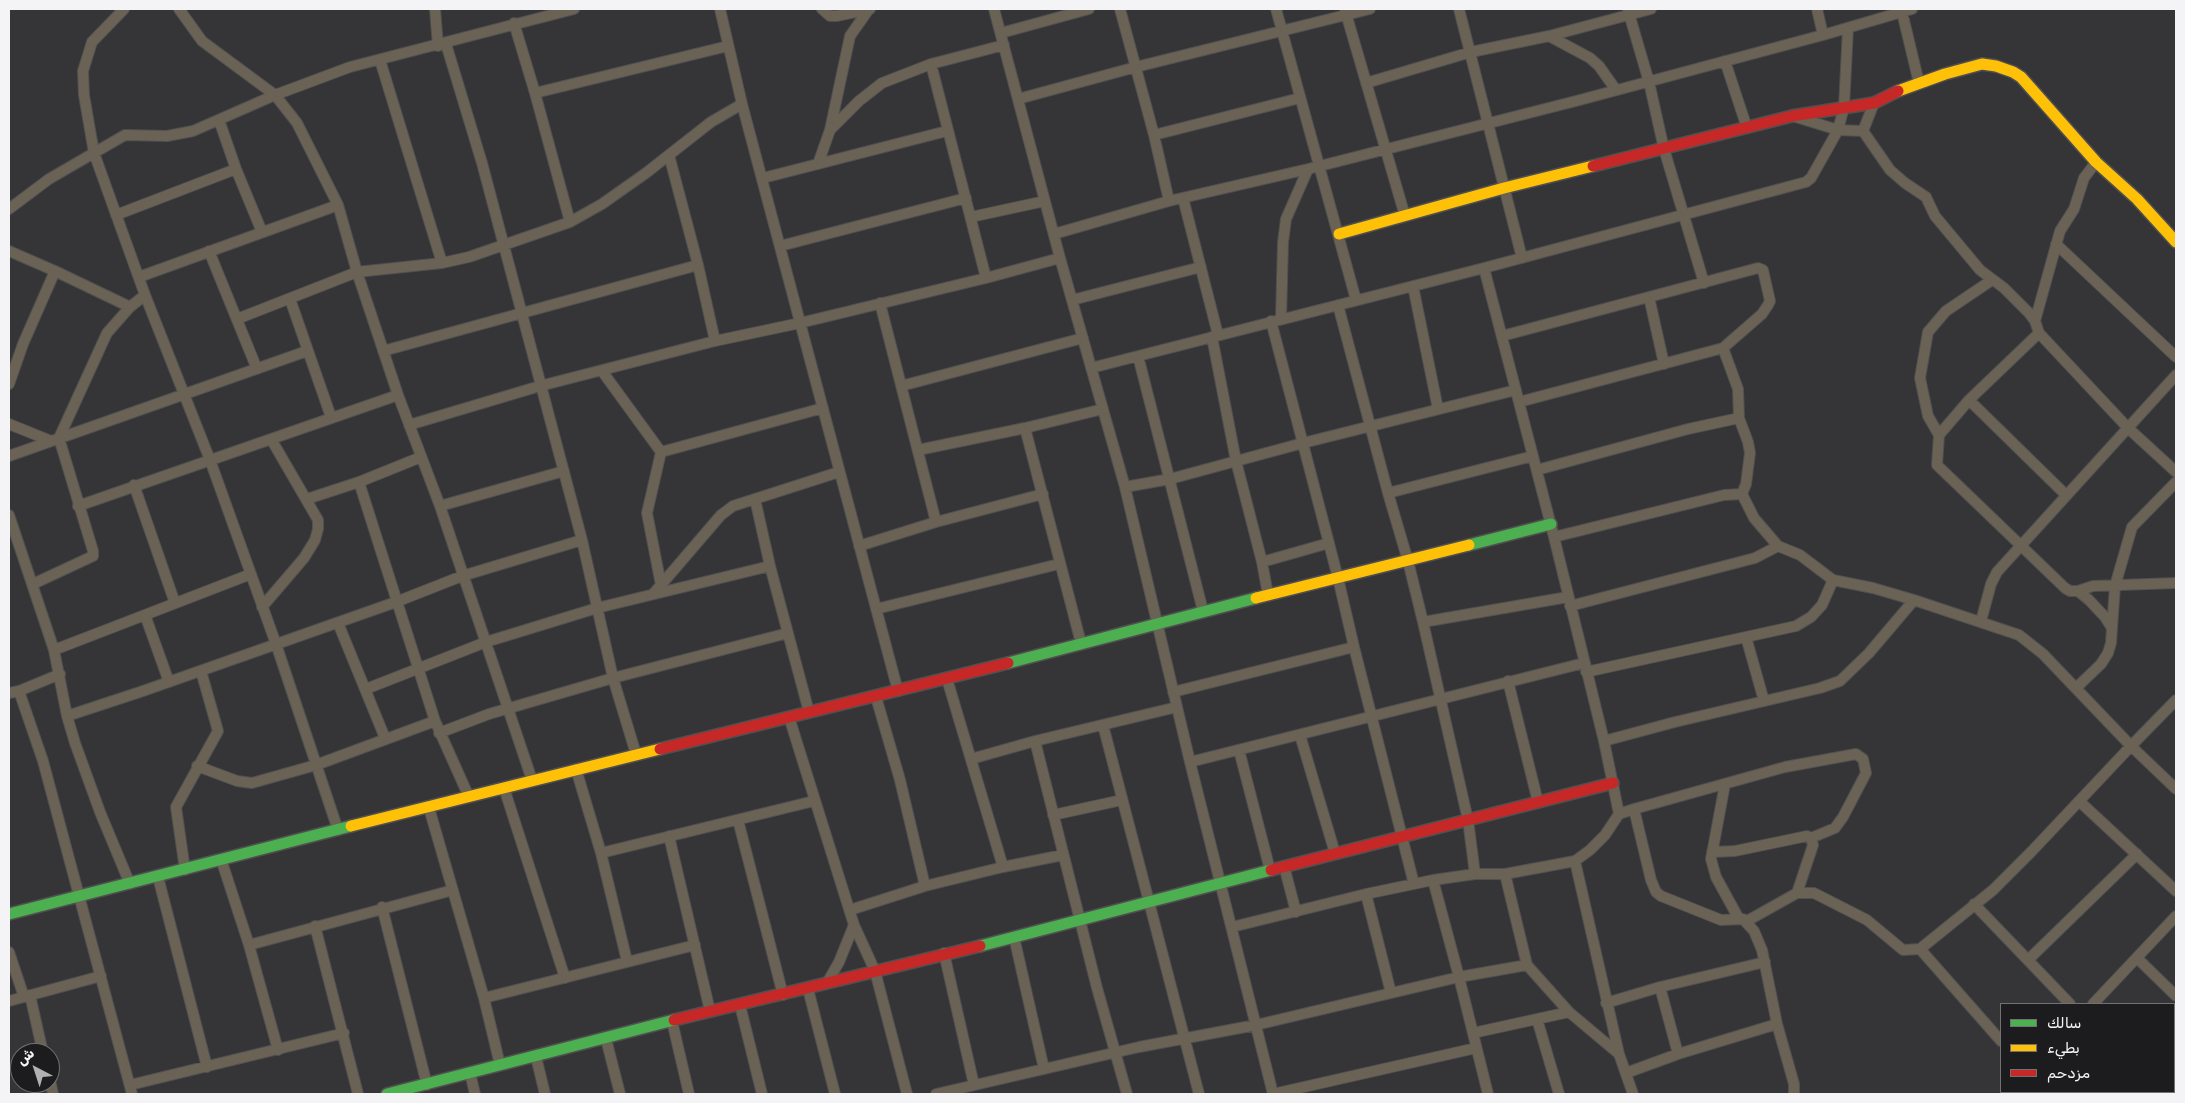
<!DOCTYPE html>
<html>
<head>
<meta charset="utf-8">
<style>
	body { margin:0 }
	#map { position:relative; width:2185px; height:1103px; overflow:hidden; background:#353437; font-family:Rubik,"Noto Sans Arabic",sans-serif }
	canvas { display:block }
	.frame { position:absolute; inset:0; border:10px solid #f4f4f7; pointer-events:none }
	.legend { position:absolute; left:2000px; top:1003px; width:175px; height:90px; box-sizing:border-box; background:#1c1b1e; border:1px solid #727275; margin:0; padding:6px 9px; list-style:none; font-size:15px; color:#f4f4f7 }
	.legend li { display:flex; align-items:center; gap:10px; height:25px }
	.legend b { width:25px; border:1px solid #727275 }
	.north { position:absolute; left:10px; top:1043px; width:50px; height:50px; box-sizing:border-box; background:#1c1b1e; border:1px solid #727275; border-radius:50%; rotate:320deg; font-size:14px; font-weight:700; line-height:20px; text-align:center; color:#f4f4f7 }
	.north::after { content:''; display:block; margin:auto; width:18px; height:22px; background:#b1b1b4; clip-path:polygon(50% 0,100% 100%,50% 72%,0 100%) }
</style>
</head>
<body>
<div id="map">
<canvas width="2185" height="1103"></canvas>
<div class="frame"></div>
<ul class="legend">
<li><b style="height:6px;background:#4caf50"></b>سالك</li>
<li><b style="height:6px;background:#ffc107"></b>بطيء</li>
<li><b style="height:6px;background:#c62828"></b>مزدحم</li>
</ul>
<div class="north">ش</div>
</div>
<script>
const context = document.querySelector('canvas').getContext('2d');
context.lineJoin = 'round';
function toPath(rows) {
  const path = new Path2D();
  for (const r of rows) {
    path.moveTo(r[0], r[1]);
    for (let i = 2; i < r.length; i += 2) path.lineTo(r[i], r[i + 1]);
  }
  return path;
}
function stroke(path, color, width, dash) {
  context.strokeStyle = color;
  context.lineWidth = width;
  context.lineCap = dash ? 'butt' : 'round';
  context.setLineDash(dash || []);
  context.stroke(path);
}
const street = toPath([
	[124,9,92,42,83,71,84,95,94,153,145,295,210,460,276,644,338,830],
	[179,9,202,41,275,95,297,123,338,205,357,272,398,395,440,506,532,780],
	[435,9,438,46],
	[720,9,742,104,898,691],
	[822,9,830,16,837,16,870,9],
	[994,9,1060,258,1125,487,1190,762,1273,1094],
	[1120,9,1154,135,1169,201],
	[1276,9,1356,300],
	[1459,9,1522,258],
	[1817,9,1823,35],
	[1345,10,1405,216],
	[1628,10,1649,82,1664,149,1704,283],
	[1902,12,1919,83],
	[514,23,535,93,728,46],
	[1001,33,1089,9],
	[1549,36,1590,58,1599,66,1616,90],
	[446,44,482,163,582,540,613,678,636,754],
	[380,60,442,263],
	[1725,61,1747,128],
	[931,64,986,278],
	[1366,83,1471,52,1549,36,1651,9],
	[535,93,570,222],
	[1018,99,1136,67,1370,9],
	[1796,117,1838,130,1863,131,1890,170,1905,183,1926,197,1935,216,1980,270,2004,288,2029,313,2035,321,2039,333],
	[219,120,236,169],
	[830,130,859,101,882,83,931,64,1004,45],
	[1863,131,1874,103],
	[1154,135,1300,98],
	[669,155,698,265,715,341],
	[818,164,830,130,850,36,869,9],
	[763,178,947,131],
	[1183,198,1218,335],
	[9,209,49,179,125,135,167,136,193,131,275,95,350,67,574,9],
	[116,215,236,169,262,232],
	[971,217,1045,201],
	[1054,234,1169,201,1308,169,1576,101,1823,35,1912,9],
	[2056,244,2176,357],
	[780,246,966,198],
	[9,251,55,271,130,307],
	[209,251,257,369],
	[1484,268,1554,537,1604,741,1619,814],
	[139,277,338,205],
	[1413,286,1438,409],
	[1649,297,1664,364],
	[290,299,331,417],
	[1072,300,1201,267],
	[880,303,936,522],
	[1338,305,1388,493,1533,456],
	[237,319,357,272,442,263,469,257,570,222,602,204,646,173,711,122,742,104],
	[1281,319,1283,242,1286,219,1308,169],
	[1271,321,1338,578,1354,647,1414,884],
	[2035,321,2060,231,2074,209,2084,178,2096,162],
	[1502,336,1758,268,1763,270,1770,301,1768,305,1762,314,1723,348,1519,402],
	[1212,337,1236,461,1262,562,1268,595],
	[1723,348,1738,389,1739,418,1748,442,1750,453,1746,484,1742,494],
	[383,351,698,265],
	[1138,356,1203,611],
	[1091,368,1484,268,1806,182,1811,178,1838,130,1844,107,1848,28],
	[602,371,661,452],
	[9,384,23,344,55,271],
	[901,386,1083,338],
	[1969,400,1939,435,1937,465,2065,588,2070,591,2078,591,2089,600,2105,617,2112,628,2111,643,2108,653,2101,664,2076,688],
	[9,424,51,441],
	[409,425,540,386,715,341,800,323,986,278,1060,258],
	[1025,428,1081,643],
	[1939,435,1928,416,1920,378,1928,332,1946,311,1992,280],
	[918,450,1025,428,1103,409],
	[661,452,823,408],
	[9,456,307,351],
	[1537,470,1688,429,1739,418],
	[359,482,435,721,469,797],
	[134,485,175,603],
	[1125,487,1170,479,1303,443,1516,390],
	[1388,493,1408,561,1423,622,1568,597],
	[2066,495,1969,400,2039,333,2128,428,2176,472],
	[307,499,359,482,421,457],
	[78,506,398,395],
	[440,506,564,471],
	[9,515,54,650,67,716,75,743,100,812,130,884],
	[1554,537,1724,495,1742,494,1754,518,1778,546,1800,555,1833,580,1873,588,1914,600,2019,635,2043,654,2131,746,2176,700],
	[859,546,936,522,1043,494],
	[1262,562,1329,543],
	[770,566,809,712],
	[33,584,93,556,93,551,59,438,107,333,130,307,145,295],
	[661,585,647,513,661,452],
	[2078,591,2093,586,2176,583],
	[654,593,721,515,733,506,839,472],
	[1570,606,1755,558,1778,546],
	[262,607,304,558,315,540,318,529,318,520,271,439],
	[876,609,1059,564],
	[145,615,169,682],
	[1981,621,1991,584,1997,572,2176,375],
	[1423,622,1468,820,1475,874],
	[338,623,385,738],
	[2112,628,2115,586,2132,527,2176,482],
	[1746,637,1764,701],
	[54,650,251,574],
	[1586,672,1796,626,1811,617,1822,605,1833,580],
	[947,679,1003,867],
	[1508,681,1538,802],
	[366,689,486,642,597,608,770,566,755,499],
	[19,691,43,761,132,1094],
	[1173,692,1354,647],
	[9,693,19,691,60,674],
	[876,697,900,780,925,886],
	[67,716,143,691,396,602,462,576,582,540],
	[789,717,854,925,875,971,907,1094],
	[1103,725,1199,1094],
	[439,733,489,714,613,678,788,633],
	[1300,735,1335,853],
	[1035,741,1097,988,1127,1094],
	[1604,741,1675,722,1820,688,1840,681,1869,653,1914,600],
	[1239,750,1270,870],
	[971,759,1035,741,1177,707],
	[1190,762,1584,663],
	[197,766,237,781,252,783,316,765,435,721],
	[576,769,601,853,627,961],
	[1725,784,1711,859,1716,877,1739,919],
	[504,788,565,978],
	[2079,801,2176,891],
	[429,808,484,998,500,1065],
	[1634,809,1651,880,1656,892,1661,896,1721,920,1743,919,1754,931,1762,950,1777,1024,1794,1084,1794,1094],
	[1053,815,1122,800],
	[738,820,783,995],
	[669,836,710,1011],
	[601,853,814,801],
	[221,859,249,945,278,1050],
	[1575,861,1619,1054,1633,1094],
	[1284,866,1296,912],
	[185,870,176,807,218,731,201,671],
	[158,877,207,1067],
	[1433,880,1459,977,1488,1094],
	[1797,893,1813,845,1811,838],
	[1366,894,1391,993],
	[1974,904,2070,1004],
	[382,907,427,1085],
	[850,910,925,886,1003,867,1063,855],
	[1747,921,1797,893,1814,893,1867,920,1903,950,1920,949,1993,890,2032,851,2131,746,2176,789],
	[315,926,358,1094],
	[1232,927,1366,894,1433,880,1475,874,1505,874],
	[1014,937,1044,1069],
	[249,945,453,890],
	[1920,949,2001,1041],
	[9,952,24,997],
	[944,953,974,1085],
	[2137,958,2176,996],
	[2028,960,2137,854],
	[1527,965,1505,874,1575,861,1590,850,1605,835,1619,814,1634,809,1785,767,1856,754,1863,759,1866,773,1843,817,1835,828,1811,838,1807,836,1735,851,1712,852],
	[827,983,839,962,854,925],
	[1660,987,1678,1054],
	[808,989,835,1094],
	[30,995,43,1053],
	[484,998,695,945],
	[9,1001,101,976],
	[1606,1003,1660,987,1765,962],
	[2093,1004,2176,916],
	[740,1005,762,1094],
	[1537,1019,1559,1094],
	[672,1021,689,1094],
	[1473,1033,1569,1012],
	[606,1039,620,1094],
	[536,1057,545,1094],
	[470,1073,475,1094],
	[1626,1073,1678,1054,1777,1024],
	[50,1080,53,1094],
	[130,1085,344,1033],
	[2048,1092,2052,1094],
	[2169,1092,2172,1094],
	[936,1094,1139,1047,1256,1025,1459,977,1527,965,1569,1012,1619,1054],
	[1273,1094,1476,1048]
]);
const fast = toPath([
	[1469,545,1551,524],
	[1008,663,1256,598],
	[9,914,351,826],
	[980,946,1271,870],
	[387,1094,674,1020]
]);
const slow = toPath([
	[1898,91,1945,74,1982,64,1996,66,2013,72,2021,77,2096,162,2137,199,2176,242],
	[1339,234,1504,188,1593,166],
	[1256,598,1469,545],
	[351,826,660,749]
]);
const jam = toPath([
	[1593,166,1792,116,1874,103,1898,91],
	[660,749,1008,663],
	[1271,870,1613,783],
	[674,1020,980,946]
]);
stroke(street, '#505051', 12);
stroke(fast, '#505051', 14);
stroke(slow, '#505051', 14);
stroke(jam, '#505051', 14);
stroke(street, '#6a6255', 10);
stroke(fast, '#4caf50', 11);
stroke(slow, '#ffc107', 11);
stroke(jam, '#c62828', 11);
</script>
</body>
</html>
